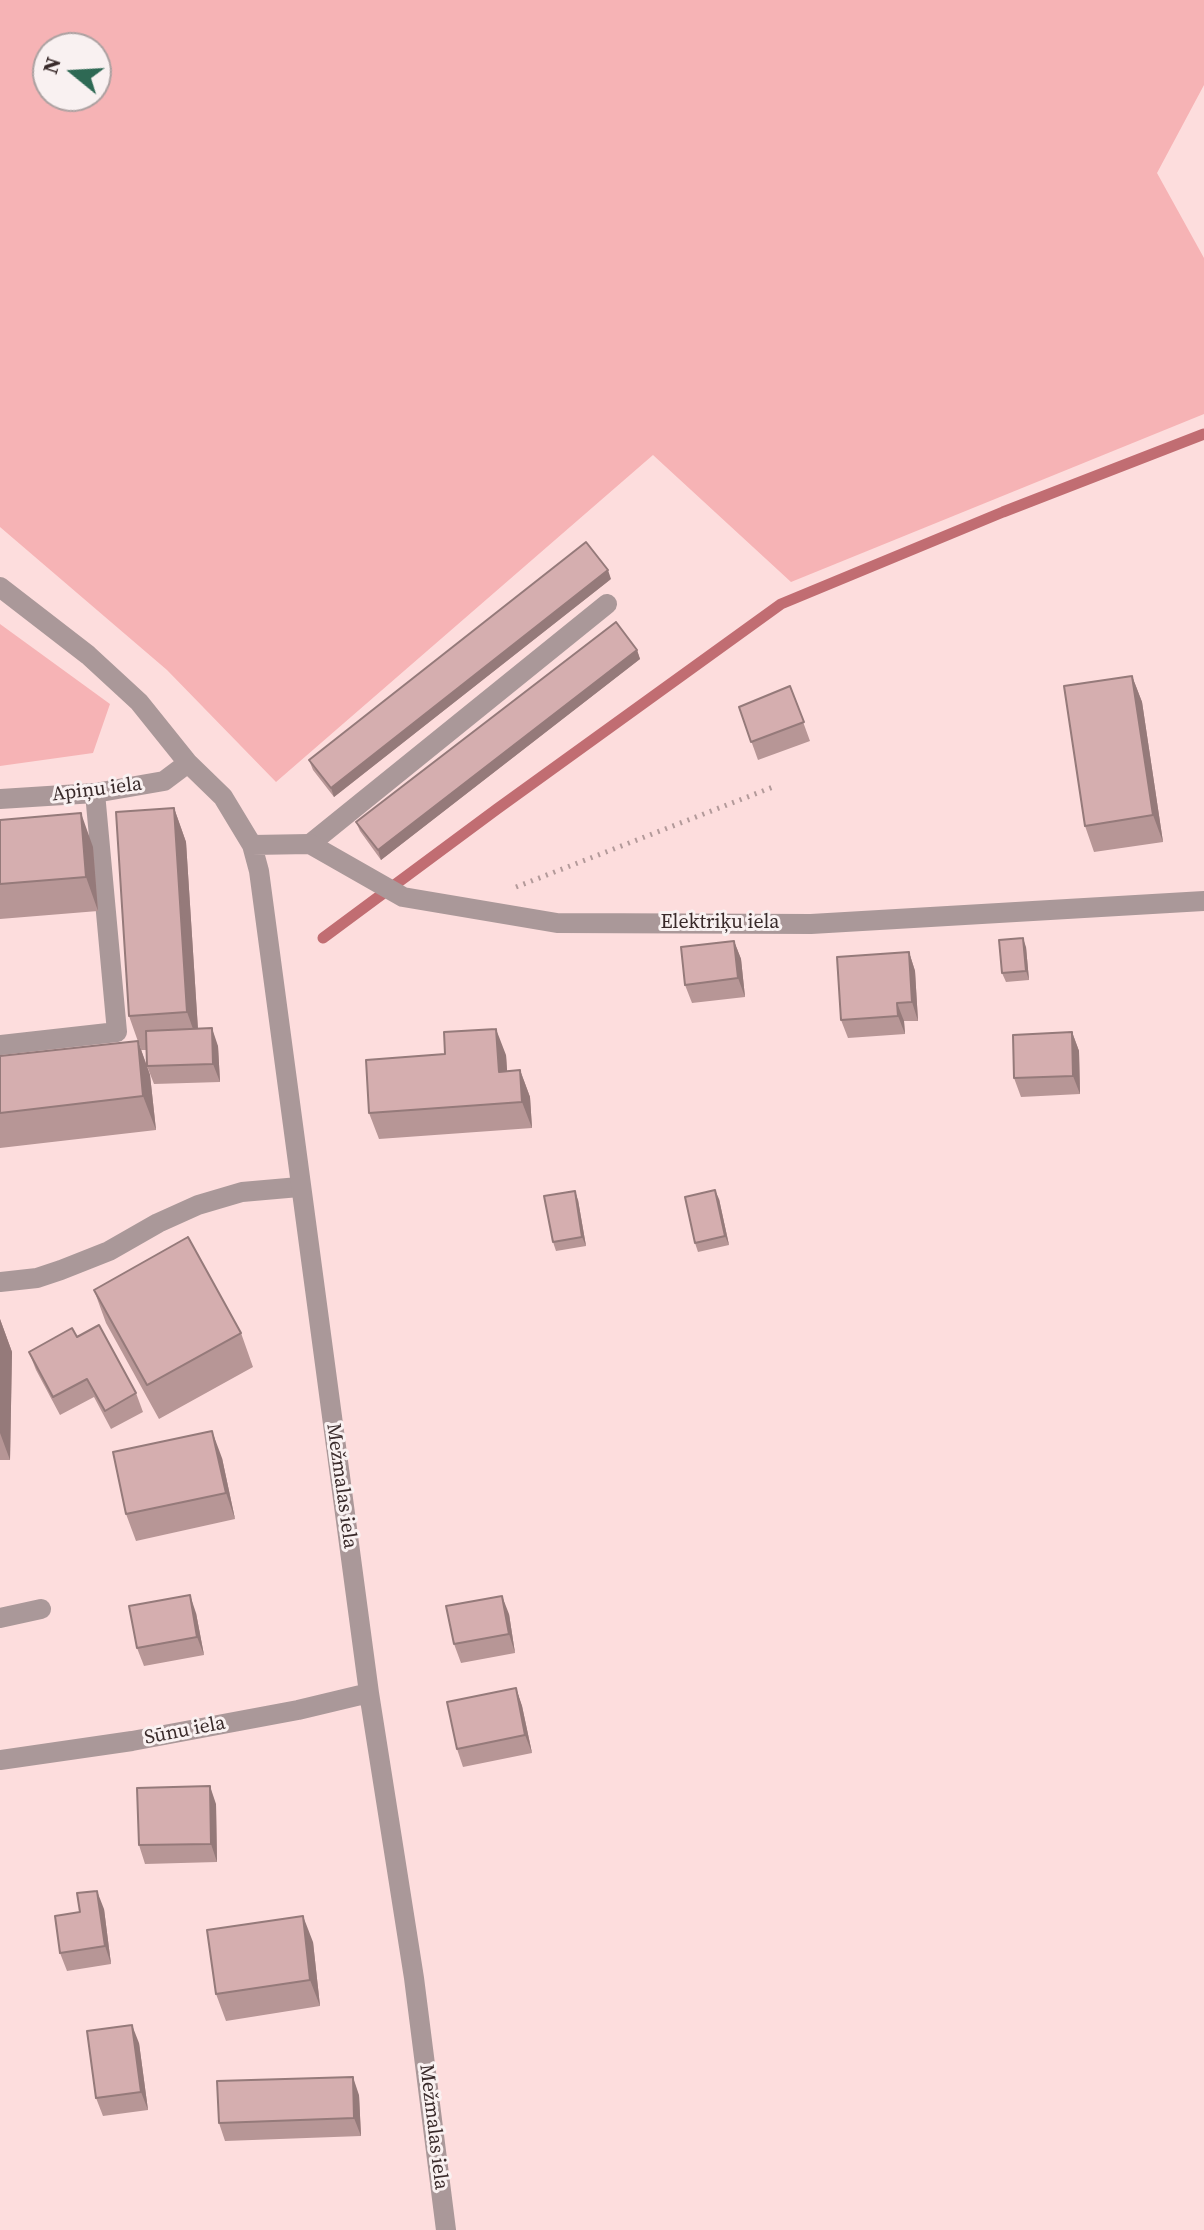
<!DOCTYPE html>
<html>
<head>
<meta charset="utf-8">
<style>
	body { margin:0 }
	#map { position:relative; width:1204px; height:2230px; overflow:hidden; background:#fddddd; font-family:"Source Serif 4",serif }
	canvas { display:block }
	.north { position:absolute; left:32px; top:32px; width:80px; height:80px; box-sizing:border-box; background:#f9f1f1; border:2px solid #aca1a1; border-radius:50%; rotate:288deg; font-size:22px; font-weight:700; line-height:32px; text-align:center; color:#392a2a }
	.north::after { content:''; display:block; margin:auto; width:28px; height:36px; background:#2e6954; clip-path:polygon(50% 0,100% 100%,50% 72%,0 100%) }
</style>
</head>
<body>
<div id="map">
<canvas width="1204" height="2230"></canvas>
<div class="north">N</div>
</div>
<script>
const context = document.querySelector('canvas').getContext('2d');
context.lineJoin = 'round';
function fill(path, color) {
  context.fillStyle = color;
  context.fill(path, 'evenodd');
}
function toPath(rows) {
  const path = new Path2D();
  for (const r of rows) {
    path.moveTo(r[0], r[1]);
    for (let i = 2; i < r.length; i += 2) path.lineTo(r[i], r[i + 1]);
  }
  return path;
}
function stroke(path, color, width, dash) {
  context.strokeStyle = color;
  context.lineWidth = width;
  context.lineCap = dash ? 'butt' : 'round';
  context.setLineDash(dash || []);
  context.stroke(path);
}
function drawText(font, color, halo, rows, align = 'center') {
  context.font = font + ' "Source Serif 4",serif';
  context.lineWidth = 6;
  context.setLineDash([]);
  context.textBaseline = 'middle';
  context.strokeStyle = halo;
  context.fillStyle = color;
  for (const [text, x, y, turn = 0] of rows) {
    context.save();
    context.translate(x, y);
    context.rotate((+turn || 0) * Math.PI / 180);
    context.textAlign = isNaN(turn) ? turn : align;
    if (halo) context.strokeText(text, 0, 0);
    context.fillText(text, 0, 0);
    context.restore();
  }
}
fill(toPath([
	[0,0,1204,0,1204,85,1157,173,1204,258,1204,414,791,582,653,455,276,782,167,670,0,527],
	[96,48,96,96,48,96,48,48],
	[0,624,110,704,93,753,0,766]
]), '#f6b3b5');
stroke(toPath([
	[323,938,497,809,781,604,1003,512,1204,434]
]), '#c16d72', 11);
stroke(toPath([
	[516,887,773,787]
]), '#b39a9a', 5, [2, 6]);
stroke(toPath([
	[310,844,607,604],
	[0,1045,117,1032,95,793],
	[0,1282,37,1278,61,1270,109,1251,158,1223,198,1205,242,1192,299,1187],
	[0,1618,41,1609]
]), '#aa9899', 20);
stroke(toPath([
	[0,587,88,655,139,702,188,763,223,797,252,845,259,871,369,1693,414,1978,446,2230],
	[0,799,95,793,164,781,188,763],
	[252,845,310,844,403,897,557,923,811,924,1204,901],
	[0,1760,132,1741,298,1710,369,1693]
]), '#aa9899', 20);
fill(toPath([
	[611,579,334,797,313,770,309,760],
	[637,650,640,659,381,860,360,831,356,822],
	[1132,676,1142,702,1163,842,1094,852,1085,826],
	[790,686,810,741,758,760,739,707],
	[174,808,186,842,198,1029,218,1046,220,1082,154,1084,147,1066,147,1050,141,1050,129,1016],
	[0,820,93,847,98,911,0,919],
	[734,941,741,959,745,997,692,1003,685,985],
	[1026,947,1029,980,1006,982,1002,973],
	[909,952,915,971,918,1021,904,1021,905,1034,848,1038,841,1020],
	[1072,1032,1079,1051,1080,1094,1021,1097,1014,1078],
	[138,1041,150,1075,156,1130,0,1148,0,1056],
	[506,1055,507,1071,520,1070,530,1097,532,1128,379,1139,369,1113],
	[719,1199,729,1245,698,1252,695,1243],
	[578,1200,586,1246,556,1251,553,1242],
	[94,1290,241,1333,253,1367,159,1419,106,1323],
	[0,1319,12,1352,10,1460,0,1460],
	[77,1337,136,1393,143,1412,111,1429,94,1397,60,1415,36,1370,29,1352],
	[222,1458,235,1519,136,1541,126,1514],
	[196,1613,204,1655,144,1666,137,1648],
	[509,1614,515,1653,461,1663,454,1644],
	[516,1688,522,1706,532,1753,463,1767,457,1749],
	[216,1804,217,1862,145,1864,139,1845],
	[104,1909,111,1964,67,1971,60,1953,80,1912],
	[313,1942,320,2006,226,2021,216,1994],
	[139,2043,148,2110,103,2116,96,2098],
	[359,2095,361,2136,225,2141,219,2123]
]), '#b79696');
fill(toPath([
	[608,570,611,579,334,797,331,788],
	[637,650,640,659,381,860,378,850],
	[1132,676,1142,702,1163,842,1153,815],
	[174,808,186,842,199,1046,187,1012],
	[81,813,93,847,98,911,86,877],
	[1023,938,1026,947,1029,980,1026,971],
	[734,941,741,959,745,997,738,978],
	[909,952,915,971,918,1021,912,1002],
	[897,1003,904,1021,905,1034,898,1016],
	[212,1028,218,1046,220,1082,213,1064],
	[496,1029,506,1055,509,1098,499,1072],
	[1072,1032,1079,1051,1080,1094,1073,1076],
	[138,1041,150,1075,156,1130,143,1096],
	[520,1070,530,1097,532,1128,522,1102],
	[715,1190,719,1199,729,1245,725,1236],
	[575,1191,578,1200,586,1246,582,1237],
	[0,1319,12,1352,10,1460,0,1433],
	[212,1431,222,1458,235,1519,226,1493],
	[190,1595,196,1613,204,1655,197,1637],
	[502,1596,509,1614,515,1653,509,1634],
	[516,1688,522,1706,532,1753,525,1735],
	[210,1786,216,1804,217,1862,211,1844],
	[97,1891,104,1909,111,1964,105,1946],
	[303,1916,313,1942,320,2006,310,1980],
	[132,2025,139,2043,148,2110,141,2092],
	[353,2077,359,2095,361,2136,354,2118]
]), '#957a7a');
const building = toPath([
	[586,542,608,570,331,788,309,760,586,542],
	[616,622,637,650,378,850,356,822,616,622],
	[1132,676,1153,815,1085,826,1064,686,1132,676],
	[790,686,804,722,751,742,739,707,790,686],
	[174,808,187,1012,129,1016,116,812,174,808],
	[81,813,86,877,0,884,0,820,81,813],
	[1023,938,1026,971,1002,973,999,940,1023,938],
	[734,941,738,978,685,985,681,947,734,941],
	[909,952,912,1002,897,1003,898,1016,841,1020,837,957,909,952],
	[212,1028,213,1064,147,1066,146,1031,212,1028],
	[496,1029,499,1072,520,1070,522,1102,369,1113,366,1060,445,1054,444,1032,496,1029],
	[1072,1032,1073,1076,1014,1078,1013,1035,1072,1032],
	[138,1041,143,1096,0,1113,0,1056,138,1041],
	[715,1190,725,1236,695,1243,685,1197,715,1190],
	[575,1191,582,1237,553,1242,544,1196,575,1191],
	[188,1237,241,1333,147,1385,94,1290,188,1237],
	[99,1325,136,1393,105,1411,87,1379,53,1397,29,1352,72,1328,77,1337,99,1325],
	[212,1431,226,1493,126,1514,113,1452,212,1431],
	[190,1595,197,1637,137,1648,129,1606,190,1595],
	[502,1596,509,1634,454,1644,446,1606,502,1596],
	[516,1688,525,1735,457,1749,447,1702,516,1688],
	[210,1786,211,1844,139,1845,137,1788,210,1786],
	[97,1891,105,1946,60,1953,55,1916,80,1912,77,1893,97,1891],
	[303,1916,310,1980,216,1994,207,1930,303,1916],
	[132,2025,141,2092,96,2098,87,2031,132,2025],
	[353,2077,354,2118,219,2123,217,2081,353,2077]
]);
fill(building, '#d5aeaf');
stroke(building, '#957a7a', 2);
drawText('20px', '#392a2a', '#f9f1f1', [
	["Apiņu iela",97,790,-7],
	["Elektriķu iela",720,923],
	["Mežmalas iela",341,1486,82],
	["Sūnu iela",185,1731,-11],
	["Mežmalas iela",433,2127,83]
]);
</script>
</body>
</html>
